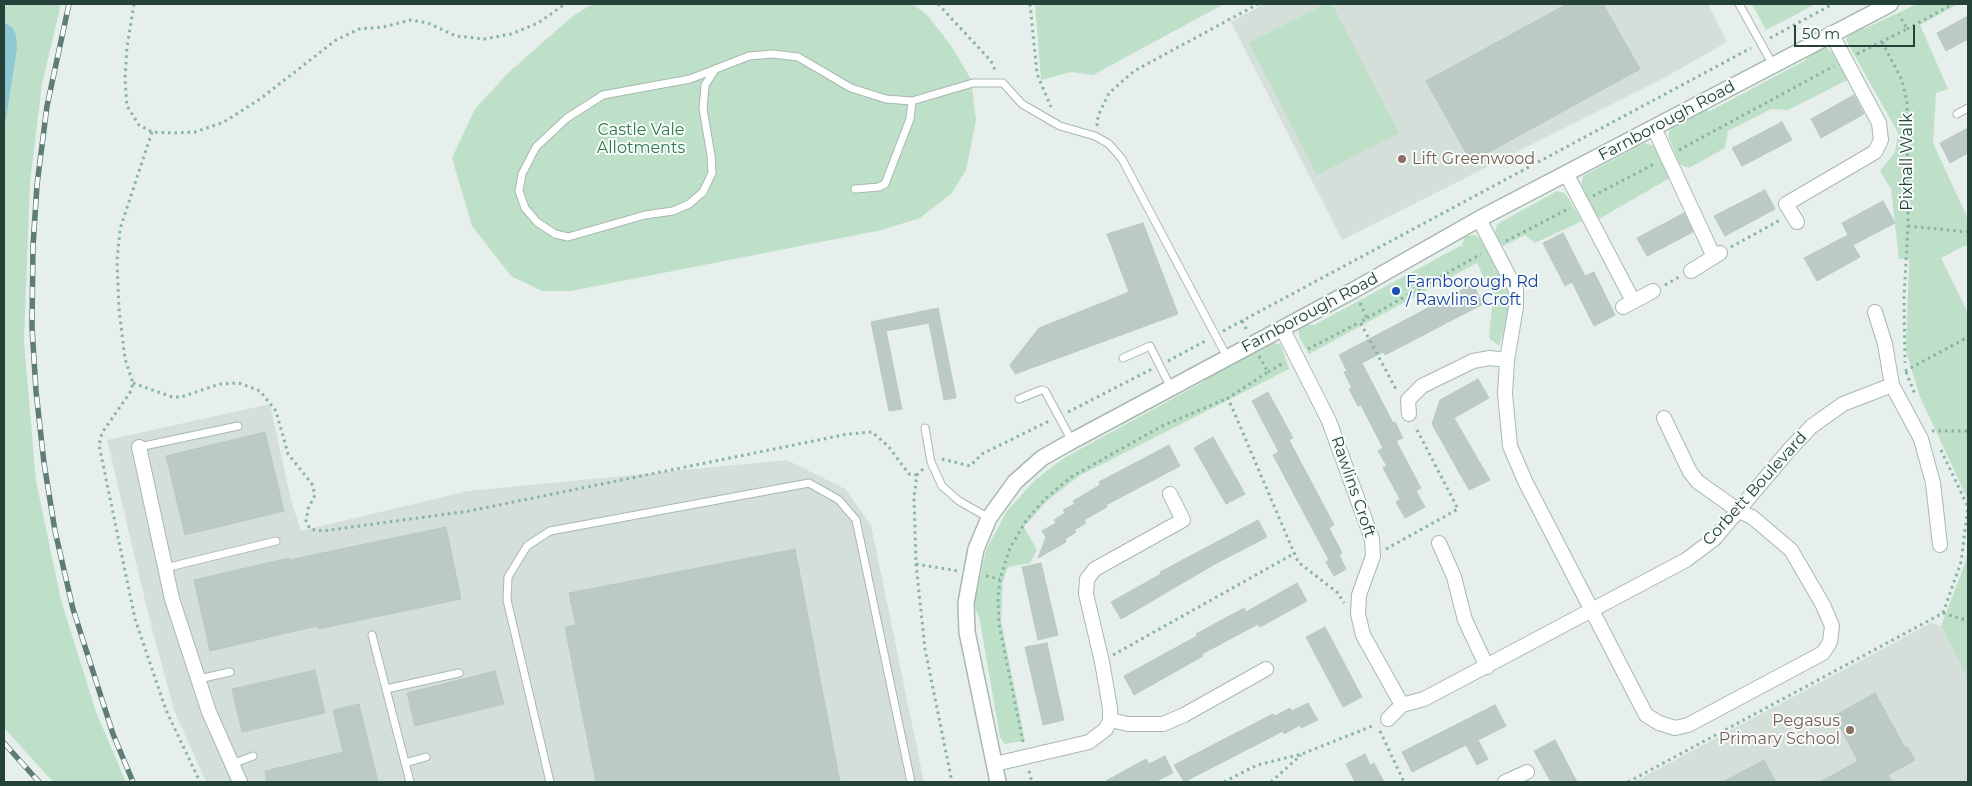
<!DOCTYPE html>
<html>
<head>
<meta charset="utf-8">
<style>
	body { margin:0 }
	#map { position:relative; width:1972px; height:786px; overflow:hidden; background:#e6efeb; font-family:Montserrat,sans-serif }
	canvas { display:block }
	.frame { position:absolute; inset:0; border:5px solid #24423a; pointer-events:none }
	.scale { position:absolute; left:1794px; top:25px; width:121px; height:22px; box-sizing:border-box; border:2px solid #24423a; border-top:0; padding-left:6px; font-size:15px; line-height:18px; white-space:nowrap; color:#24423a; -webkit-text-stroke:4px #f7fbf9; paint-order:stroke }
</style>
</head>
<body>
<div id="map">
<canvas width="1972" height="786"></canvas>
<div class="frame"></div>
<div class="scale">50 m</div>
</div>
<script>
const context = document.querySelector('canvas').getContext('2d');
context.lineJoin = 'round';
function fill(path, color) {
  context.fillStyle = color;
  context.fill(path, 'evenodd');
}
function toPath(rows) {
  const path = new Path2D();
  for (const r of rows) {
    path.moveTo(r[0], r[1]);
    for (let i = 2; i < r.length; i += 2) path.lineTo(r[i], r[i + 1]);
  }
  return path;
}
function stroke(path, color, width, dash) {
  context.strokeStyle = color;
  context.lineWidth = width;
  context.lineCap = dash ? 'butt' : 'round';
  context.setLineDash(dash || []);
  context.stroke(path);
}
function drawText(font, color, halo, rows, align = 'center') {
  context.font = font + ' Montserrat,sans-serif';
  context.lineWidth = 4;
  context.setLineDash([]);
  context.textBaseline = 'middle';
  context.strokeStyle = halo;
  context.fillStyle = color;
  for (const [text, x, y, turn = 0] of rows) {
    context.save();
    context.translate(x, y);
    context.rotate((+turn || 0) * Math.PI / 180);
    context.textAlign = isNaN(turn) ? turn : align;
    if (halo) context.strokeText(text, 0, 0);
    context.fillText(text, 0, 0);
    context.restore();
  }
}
fill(toPath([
	[1264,4,1708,4,1727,42,1664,78,1342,240,1231,22],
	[270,404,291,500,301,531,468,491,787,460,845,489,871,525,924,782,206,782,174,710,149,617,107,440],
	[1931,623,1941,626,1968,679,1968,782,1634,782]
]), '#d4dfda');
fill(toPath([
	[4,4,61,4,42,84,30,182,24,341,36,481,61,600,96,712,126,782,53,782,4,728],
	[593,4,913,4,928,16,952,47,971,79,976,120,966,170,952,193,920,218,882,230,571,291,542,291,511,276,472,226,452,158,475,109,508,73,574,15],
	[1035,4,1224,4,1093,75,1071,72,1041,80],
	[1326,4,1332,4,1399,133,1317,175,1249,43],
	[1752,4,1816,4,1766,30],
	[1917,4,1958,4,1920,25,1948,89,1936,93,1933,143,1968,219,1968,244,1941,258,1968,313,1968,500,1920,397,1906,351,1909,259,1899,259,1891,189,1880,171,1895,152,1898,133,1846,40,1849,33,1856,29,1866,28],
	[1816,47,1825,47,1831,51,1849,79,1788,110,1771,109,1728,131,1725,148,1689,168,1680,165,1668,136,1670,129,1704,110,1710,111,1806,60,1808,53],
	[1644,143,1655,146,1670,178,1599,219,1581,186,1583,176],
	[1557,191,1565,193,1582,221,1535,243,1525,235,1501,247,1495,233,1497,224],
	[1473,235,1479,237,1508,291,1511,309,1499,346,1489,338,1493,297,1477,263,1309,354,1299,337,1299,328,1303,325,1314,325,1462,245,1465,236],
	[1270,342,1281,345,1289,369,1079,476,1047,501,1024,527,1037,550,1030,563,1008,567,1003,581,1001,621,1025,741,1004,744,1000,737,979,616,974,607,986,550,1007,511,1035,480,1064,458,1205,381,1207,375],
	[1968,546,1968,679,1941,626,1966,561]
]), '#bfe0c8');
fill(toPath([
	[4,22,13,28,16,35,17,49,4,131]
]), '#8ec9d4');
const building = toPath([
	[1567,4,1603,4,1640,69,1471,162,1426,81,1567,4],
	[1968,16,1968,39,1946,51,1937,33,1968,16],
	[1854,95,1864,114,1821,138,1811,119,1854,95],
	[1782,122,1792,140,1742,166,1732,148,1782,122],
	[1968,128,1968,153,1950,163,1940,143,1968,128],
	[1765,190,1775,209,1725,236,1714,216,1765,190],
	[1883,201,1895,223,1853,245,1860,257,1817,281,1804,258,1848,235,1849,237,1842,223,1883,201],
	[1684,213,1693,232,1647,256,1637,238,1684,213],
	[1143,223,1178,314,1015,374,1010,365,1039,328,1129,292,1107,234,1143,223],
	[1563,233,1585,276,1594,272,1615,315,1594,326,1572,282,1565,286,1543,243,1563,233],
	[1473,284,1483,304,1385,355,1383,352,1362,363,1393,423,1395,422,1403,438,1396,441,1421,488,1416,491,1425,507,1405,518,1396,502,1400,499,1383,468,1387,466,1378,451,1383,448,1361,405,1358,406,1349,389,1352,388,1344,372,1347,371,1339,355,1473,284],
	[938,308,956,398,944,400,929,323,886,331,902,409,889,411,871,322,938,308],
	[1478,379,1489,398,1454,418,1490,480,1469,490,1432,424,1440,400,1478,379],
	[1268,392,1293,438,1289,440,1334,525,1329,528,1342,553,1339,555,1346,569,1334,576,1326,562,1329,560,1273,455,1279,452,1252,401,1268,392],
	[265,432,284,511,185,535,166,456,265,432],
	[1213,437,1245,494,1226,504,1194,448,1213,437],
	[1169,445,1180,466,1106,505,1107,507,1084,520,1086,523,1074,530,1076,532,1065,539,1066,542,1038,558,1046,537,1042,531,1056,523,1054,520,1065,513,1063,510,1075,504,1073,501,1100,485,1099,482,1169,445],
	[1258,520,1267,537,1215,564,1121,619,1111,602,1161,574,1160,572,1258,520],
	[446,527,461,599,318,629,317,626,210,651,194,580,289,558,289,560,446,527],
	[795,549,840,782,596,782,565,627,576,625,569,593,795,549],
	[1041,563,1058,635,1038,640,1022,567,1041,563],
	[1297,583,1307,601,1260,627,1258,624,1202,654,1203,656,1134,695,1124,676,1197,636,1196,634,1244,608,1246,612,1297,583],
	[1325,627,1362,697,1343,707,1306,637,1325,627],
	[1047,643,1064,720,1043,725,1025,647,1047,643],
	[315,670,325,713,242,732,232,689,315,670],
	[495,671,504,704,415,726,407,693,495,671],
	[1875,693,1905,748,1907,747,1915,760,1888,775,1892,782,1820,782,1858,761,1834,716,1875,693],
	[1308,703,1318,720,1301,728,1300,725,1284,734,1283,731,1184,782,1174,765,1273,714,1275,716,1290,708,1292,711,1308,703],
	[359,704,378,782,267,782,265,771,343,752,333,710,359,704],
	[1495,705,1506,726,1478,740,1488,759,1477,765,1466,745,1412,772,1402,752,1495,705],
	[1555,740,1577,782,1551,782,1534,751,1555,740],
	[1365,754,1370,765,1374,763,1384,782,1355,782,1346,764,1365,754],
	[1165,756,1173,773,1155,782,1104,782,1146,759,1149,764,1165,756],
	[1764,760,1776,782,1723,782,1764,760]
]);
fill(building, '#bbcac4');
stroke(building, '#b8c9c2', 1);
const service = toPath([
	[1739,4,1773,65],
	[714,71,705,85,703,109,711,155,712,173,703,192,689,204,673,211,645,215,568,237,555,234,537,222,525,208,519,191,522,174,536,147,567,118,603,95,690,79,749,56,773,54,798,57,851,88,886,99,912,101,973,83,1003,83,1022,104,1060,126,1095,136,1109,144,1122,159,1227,357],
	[1957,114,1968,108],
	[855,189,879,187,885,184,910,119,912,101],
	[1123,358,1150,346,1171,388],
	[1019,399,1041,390,1045,391,1072,441],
	[925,428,931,462,942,486,959,501,989,518],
	[139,447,238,426],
	[165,568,276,541],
	[372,635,410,782],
	[199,679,230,672],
	[386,689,459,673],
	[405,763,426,757],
	[232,764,253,756],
	[550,782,507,600,508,577,527,546,550,531,809,483,839,500,856,520,911,782]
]);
const minor = toPath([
	[1654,128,1714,257],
	[1567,175,1633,301],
	[1479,219,1516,290,1516,307,1507,360,1505,394,1510,446,1525,481,1646,715,1659,723,1675,728,1688,725,1823,653,1830,642,1832,626,1823,605,1791,550,1752,517,1739,511,1698,482,1690,472,1664,418],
	[1797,222,1786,204,1875,152,1881,140,1879,123,1831,33],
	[1691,271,1720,253],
	[1623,307,1653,291],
	[1875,312,1885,344,1892,385,1921,439,1933,483,1940,545],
	[1282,328,1329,421,1372,539,1373,556,1359,595,1358,614,1363,635,1402,705],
	[1409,414,1408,400,1422,386,1473,361,1490,358,1507,360],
	[139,447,172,599,209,712,240,782],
	[1439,543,1454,577,1465,620,1487,667],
	[1388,719,1402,705,1424,699,1686,560,1714,539,1790,449,1812,426,1843,404,1892,385],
	[1110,720,1110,708,1102,662,1086,594,1087,579,1095,569,1183,520,1170,494],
	[995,764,1089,742,1106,729,1110,720,1128,724,1163,724,1184,715,1266,669],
	[1505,782,1527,772]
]);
const tertiary = toPath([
	[998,782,967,632,966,603,976,549,989,518,1015,482,1042,458,1072,441,1354,290,1479,219,1890,4]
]);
stroke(service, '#a8b8b2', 9);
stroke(minor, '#a8b8b2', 16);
stroke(tertiary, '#a8b8b2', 18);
stroke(toPath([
	[134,4,127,47,125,79,127,106,139,125,152,132,174,133,195,132,224,122,260,99,336,40,359,29,383,27,411,20,428,23,456,36,485,39,511,34,538,23,565,4],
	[938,4,991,61,996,72],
	[1030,4,1037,74,1051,107],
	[1907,29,1953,4],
	[1770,38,1833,4],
	[1882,42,1902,80,1907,102,1908,226,1904,297,1905,363],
	[1857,54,1907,29,1899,15],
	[1097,126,1098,116,1109,93,1134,71,1258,4],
	[152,132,120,229,117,261,119,309,125,359,133,383,131,391,102,433,99,445,135,619,166,710,200,782],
	[1679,150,1834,66],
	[1593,196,1656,163],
	[1908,226,1968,232],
	[1506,241,1570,208],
	[1731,247,1780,220],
	[1665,285,1679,277],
	[1360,303,1367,318,1360,322,1397,391],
	[1367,318,1481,254],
	[1242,321,1248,332],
	[1223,331,1751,48],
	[1308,349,1360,322],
	[1259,356,1268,372,1228,398,1298,562,1338,593,1344,603],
	[1168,361,1207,340],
	[1905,371,1968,337],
	[1268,372,1285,362],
	[1906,372,1915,394],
	[133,383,172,397,181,397,220,384,239,383,260,391,276,411,288,454,312,484,315,495,308,509,306,521,310,529,323,531,469,511,848,434,872,432,888,446,909,474,917,475],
	[1068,412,1152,369],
	[1932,431,1968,431],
	[1941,450,1968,507],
	[942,459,970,466,982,454,1049,421],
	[923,469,917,475,914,497,916,564,925,649,952,782],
	[1386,549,1458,509,1415,426],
	[916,564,958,571],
	[986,576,1000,579],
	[1943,613,1968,621],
	[1113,655,1295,553],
	[1380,731,1404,782],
	[1023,742,999,624,998,598,1000,579,1010,548,1027,519,1046,498,1071,477,1162,426,1228,398],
	[1029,771,1032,782],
	[1224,782,1257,765,1302,754,1375,725],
	[1271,782,1301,755],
	[1628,782,1943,613,1961,562,1968,506]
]), '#86b3a5', 3, [2.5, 4]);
stroke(service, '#fff', 7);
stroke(minor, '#fff', 14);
stroke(tertiary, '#fff', 15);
const rail = toPath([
	[69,4,47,106,37,185,33,246,32,327,36,391,44,463,55,531,73,609,113,734,133,782],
	[4,743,39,782]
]);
stroke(rail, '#5f7d75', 5.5);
stroke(rail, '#f7fbf9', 4, [11]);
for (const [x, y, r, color] of [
	[1402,159,5,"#8d6e63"],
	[1396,291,5,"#1a4fb4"],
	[1850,730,5,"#8d6e63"]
]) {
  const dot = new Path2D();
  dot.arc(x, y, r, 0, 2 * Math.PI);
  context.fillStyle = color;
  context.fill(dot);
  stroke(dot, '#f7fbf9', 2);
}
drawText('16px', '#24423a', '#f7fbf9', [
	["Farnborough Road",1667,121,-28],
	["Pixhall Walk",1907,162,-90],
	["Farnborough Road",1310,313,-28],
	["Rawlins Croft",1353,487,71],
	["Corbett Boulevard",1755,489,-48]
]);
drawText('16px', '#2d7a4b', '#f7fbf9', [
	["Castle Vale",641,130],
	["Allotments",641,148]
]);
drawText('16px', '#785e54', '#f7fbf9', [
	["Lift Greenwood",1412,159],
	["Pegasus",1840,721,"right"],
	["Primary School",1840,739,"right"]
], 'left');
drawText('16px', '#164399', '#f7fbf9', [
	["Farnborough Rd",1406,282],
	["/ Rawlins Croft",1406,300]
], 'left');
</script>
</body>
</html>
